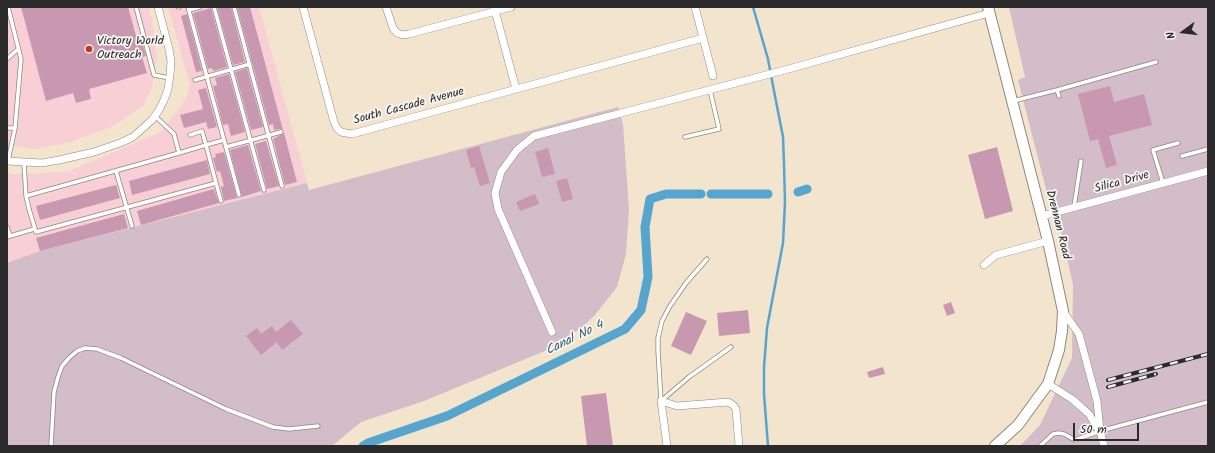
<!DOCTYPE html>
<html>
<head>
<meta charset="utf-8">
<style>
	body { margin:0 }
	#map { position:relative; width:1215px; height:453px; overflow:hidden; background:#f3e4cd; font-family:Kalam,sans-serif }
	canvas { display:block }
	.frame { position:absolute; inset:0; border:8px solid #2b2b2b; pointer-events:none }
	.north { position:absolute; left:1163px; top:12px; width:40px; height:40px; -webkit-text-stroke:3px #f6f6f2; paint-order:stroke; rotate:255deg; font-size:11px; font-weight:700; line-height:16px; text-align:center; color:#2b2b2b }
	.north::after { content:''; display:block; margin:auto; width:14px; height:18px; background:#2b2b2b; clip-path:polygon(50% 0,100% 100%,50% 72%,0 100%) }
	.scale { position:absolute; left:1073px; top:423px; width:66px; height:18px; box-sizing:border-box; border:2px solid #2b2b2b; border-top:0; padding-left:5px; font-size:12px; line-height:14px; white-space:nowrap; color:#2b2b2b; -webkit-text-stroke:3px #f6f6f2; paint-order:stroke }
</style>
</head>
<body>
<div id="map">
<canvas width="1215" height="453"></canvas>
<div class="frame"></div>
<div class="north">N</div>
<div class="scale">50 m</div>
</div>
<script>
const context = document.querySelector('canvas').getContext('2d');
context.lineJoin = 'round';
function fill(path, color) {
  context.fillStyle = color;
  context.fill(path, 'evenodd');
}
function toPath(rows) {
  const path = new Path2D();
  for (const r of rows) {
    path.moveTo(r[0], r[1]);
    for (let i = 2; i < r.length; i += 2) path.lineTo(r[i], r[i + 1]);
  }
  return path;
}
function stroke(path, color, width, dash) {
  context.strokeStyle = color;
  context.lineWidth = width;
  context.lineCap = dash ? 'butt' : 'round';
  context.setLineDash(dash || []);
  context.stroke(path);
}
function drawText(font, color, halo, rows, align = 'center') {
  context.font = font + ' Kalam,sans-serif';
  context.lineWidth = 3.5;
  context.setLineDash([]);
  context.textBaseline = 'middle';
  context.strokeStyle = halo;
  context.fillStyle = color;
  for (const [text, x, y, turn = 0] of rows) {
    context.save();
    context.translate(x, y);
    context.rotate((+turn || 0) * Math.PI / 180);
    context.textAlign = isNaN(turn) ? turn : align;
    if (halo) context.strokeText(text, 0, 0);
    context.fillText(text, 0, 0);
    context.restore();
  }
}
fill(toPath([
	[7,7,148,7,152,20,157,57,152,87,143,106,113,126,70,142,36,149,7,145],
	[168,7,259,7,307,183,40,251,7,263,7,173,15,174,67,172,161,132,186,99,190,84]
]), '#f7cfd5');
fill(toPath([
	[1009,7,1208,7,1208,446,1020,446,1040,425,1072,358,1073,285,1055,204,1049,201,1018,80,1025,77],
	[618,107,623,124,629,210,626,254,617,287,595,315,580,329,545,351,424,401,361,422,332,446,7,446,7,263,40,251,307,183,309,190]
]), '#d2bdc8');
stroke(toPath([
	[753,7,768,59,774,91,783,137,784,164,785,202,783,243,767,328,764,367,764,394,768,446]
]), '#55a5cf', 2.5);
stroke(toPath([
	[798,192,807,189],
	[711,194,768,194],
	[363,446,368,443,447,416,625,329,641,310,648,277,645,227,650,199,666,194,701,194]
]), '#55a5cf', 9);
fill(toPath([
	[21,7,128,7,138,43,142,42,146,56,142,57,147,73,89,89,91,99,76,103,73,93,46,101],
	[217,7,231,7,245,62,233,65],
	[237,7,250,7,283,130,281,129,274,130,273,124,269,125],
	[211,8,227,67,213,71,212,68,208,69,193,13],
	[187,14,202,71,196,72,181,16],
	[247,68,263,127,251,130,235,72],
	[229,74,245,132,231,136,228,124,223,125,213,86,217,85,215,78],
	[1110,86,1114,102,1144,94,1152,125,1109,136,1117,165,1106,168,1098,139,1090,141,1078,94],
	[206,88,217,127,208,129,206,122,184,128,180,115,203,109,198,90],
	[284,133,297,182,285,185,273,139],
	[266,141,279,186,267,189,255,144],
	[248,145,261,191,242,197,230,150],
	[479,146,490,183,480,186,474,167,471,168,466,150],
	[997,147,1013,211,985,219,968,155],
	[548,148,555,174,542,177,535,152],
	[224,152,237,198,224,201,221,187,224,186,220,171,217,172,213,158,216,157,215,154],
	[207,160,210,174,132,195,129,181],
	[567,178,573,199,562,202,556,181],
	[116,185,120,198,40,220,36,206],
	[214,189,219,203,141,225,137,211],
	[535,194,539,204,520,211,516,202],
	[124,214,128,228,40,251,36,238],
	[951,302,955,313,947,316,943,305],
	[748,310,750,333,719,336,717,313],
	[686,312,707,321,691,355,671,346],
	[291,320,303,334,282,350,277,342,261,355,246,336,257,328,261,334,272,326,276,332],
	[883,367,885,374,869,378,867,372],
	[606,393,613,446,587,446,581,396]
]), '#c898b1');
const lane = toPath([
	[136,7,154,75,170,78],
	[178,7,179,7],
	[188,7,224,140],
	[214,7,264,190],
	[234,7,282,186],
	[189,10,200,7],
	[7,59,18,49],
	[195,80,250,64],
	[1057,90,1059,96],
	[1013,101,1057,90,1156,62],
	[7,128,15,128],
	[190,135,202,131,206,145,224,140,239,195],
	[685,137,719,129,710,90],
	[226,147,281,132],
	[179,153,206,145,216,183],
	[1182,156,1208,149],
	[8,161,15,128,21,59,8,7],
	[24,163,26,196,179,153,174,134,155,116],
	[116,171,132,226],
	[1163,183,1153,150,1178,143],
	[26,196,29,209,36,232,216,183,221,201],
	[1074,207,1081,161],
	[7,227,10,236],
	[7,237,34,229],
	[661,401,658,351,658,338,662,321,670,306,686,283,707,259],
	[661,401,689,377,731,347],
	[51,446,54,392,58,377,62,366,69,358,77,351,85,348,97,349,121,358,226,409,273,427,289,429,318,426],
	[1040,446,1053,434,1059,433,1064,434,1075,440,1100,431,1208,402]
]);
const street = toPath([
	[303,7,334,122,337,128,341,132,346,133,352,134,703,38],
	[386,7,393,28,397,33,403,35,409,34,511,7],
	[494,7,516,89],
	[695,7,713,76],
	[7,161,42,163,59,160,94,152,120,143,133,137,152,120,159,110,164,100,168,89,170,75,171,61,169,49,158,7],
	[1042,216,1208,171],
	[984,265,996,255,1048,241],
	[1063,311,1079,334,1097,401,1100,431,1104,446],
	[552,332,498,209,495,193,501,172,517,150,534,136,785,70,989,13],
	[1048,384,1072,399,1080,406,1089,414,1098,429],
	[667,446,661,401,677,406,728,402,733,405,736,409,739,446]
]);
const secondary = toPath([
	[988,7,1048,241,1063,311,1062,331,1059,350,1048,384,1018,425,995,446]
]);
stroke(lane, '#8f887c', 5);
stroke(street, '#8f887c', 8);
stroke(secondary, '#8f887c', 12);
stroke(lane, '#fff', 3.5);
stroke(street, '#fff', 7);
stroke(secondary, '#fff', 10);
const rail = toPath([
	[1108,380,1208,354],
	[1108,387,1156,374]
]);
stroke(rail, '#2b2b2b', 4);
stroke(rail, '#f6f6f2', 2.5, [8]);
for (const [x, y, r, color] of [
	[89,49,4,"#c8321e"]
]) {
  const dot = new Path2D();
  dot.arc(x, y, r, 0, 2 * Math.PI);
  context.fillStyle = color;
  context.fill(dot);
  stroke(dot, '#f6f6f2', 1.5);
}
drawText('12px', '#2b2b2b', '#f6f6f2', [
	["Victory World",97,42],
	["Outreach",97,56]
], 'left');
drawText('12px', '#2b2b2b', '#f6f6f2', [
	["South Cascade Avenue",409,107,-15],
	["Silica Drive",1122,183,-15],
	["Drennan Road",1057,225,76]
]);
drawText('italic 13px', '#3c5c6d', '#f6f6f2', [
	["Canal No 4",575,339,-26]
]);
</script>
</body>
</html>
